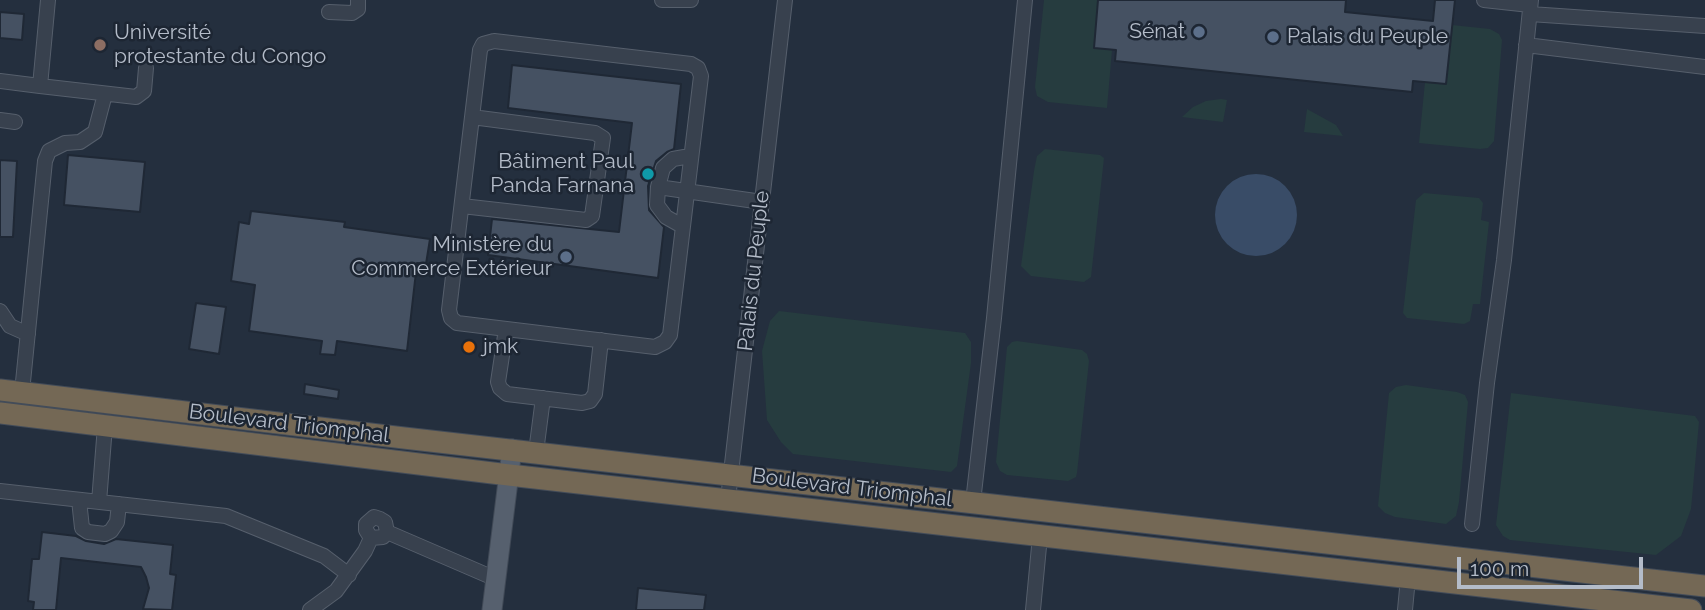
<!DOCTYPE html>
<html>
<head>
<meta charset="utf-8">
<style>
	body { margin:0 }
	#map { position:relative; width:1705px; height:610px; overflow:hidden; background:#242f3e; font-family:Raleway,sans-serif }
	canvas { display:block }
	.scale { position:absolute; left:1457px; top:557px; width:186px; height:32px; box-sizing:border-box; border:4px solid #b4bcc9; border-top:0; padding-left:9px; font-size:21px; line-height:24px; white-space:nowrap; color:#b4bcc9; -webkit-text-stroke:5px #1d2633; paint-order:stroke }
</style>
</head>
<body>
<div id="map">
<canvas width="1705" height="610"></canvas>
<div class="scale">100 m</div>
</div>
<script>
const context = document.querySelector('canvas').getContext('2d');
context.lineJoin = 'round';
function fill(path, color) {
  context.fillStyle = color;
  context.fill(path, 'evenodd');
}
function toPath(rows) {
  const path = new Path2D();
  for (const r of rows) {
    if (r.length === 3) {
      path.moveTo(r[0] + r[2], r[1]);
      path.arc(r[0], r[1], r[2], 0, 2 * Math.PI);
      continue;
    }
    path.moveTo(r[0], r[1]);
    for (let i = 2; i < r.length; i += 2) path.lineTo(r[i], r[i + 1]);
  }
  return path;
}
function stroke(path, color, width, dash) {
  context.strokeStyle = color;
  context.lineWidth = width;
  context.lineCap = dash ? 'butt' : 'round';
  context.setLineDash(dash || []);
  context.stroke(path);
}
function drawText(font, color, halo, rows, align = 'center') {
  context.font = font + ' Raleway,sans-serif';
  context.lineWidth = 5;
  context.setLineDash([]);
  context.textBaseline = 'middle';
  context.strokeStyle = halo;
  context.fillStyle = color;
  for (const [text, x, y, turn = 0] of rows) {
    context.save();
    context.translate(x, y);
    context.rotate((+turn || 0) * Math.PI / 180);
    context.textAlign = isNaN(turn) ? turn : align;
    if (halo) context.strokeText(text, 0, 0);
    context.fillText(text, 0, 0);
    context.restore();
  }
}
fill(toPath([
	[1044,0,1098,0,1094,48,1112,50,1107,108,1048,102,1037,96,1035,87],
	[1452,25,1490,29,1499,34,1502,40,1494,141,1488,148,1480,149,1419,143,1425,82,1446,84],
	[1221,99,1227,100,1223,122,1182,117,1193,107,1206,101],
	[1307,109,1336,125,1343,136,1304,132],
	[1045,149,1100,155,1104,158,1091,277,1084,282,1031,276,1021,266,1034,171,1037,156],
	[1424,193,1479,198,1483,203,1481,220,1489,222,1480,304,1473,304,1470,321,1464,324,1407,318,1403,313,1416,200],
	[779,311,965,333,971,342,971,363,957,466,951,472,793,454,781,442,767,420,762,351,770,321],
	[1017,341,1082,350,1087,354,1089,361,1077,473,1076,477,1068,481,1007,475,1000,471,996,462,1007,347,1012,342],
	[1406,385,1457,392,1465,395,1468,402,1459,502,1456,516,1446,524,1395,517,1385,513,1378,506,1389,393,1396,387],
	[1511,393,1695,416,1699,422,1691,509,1681,536,1656,555,1510,540,1503,536,1496,525]
]), '#263c3f');
fill(toPath([
	[1256,215,41]
]), '#394c67');
const building = toPath([
	[1098,0,1346,0,1345,12,1433,21,1435,0,1455,0,1446,84,1413,81,1412,92,1115,61,1116,50,1094,48,1098,0],
	[0,12,24,14,22,40,0,38,0,12],
	[512,65,681,84,674,149,667,152,656,161,648,186,649,210,664,227,658,278,488,255,492,219,619,232,632,123,508,108,512,65],
	[68,155,145,162,140,212,64,205,68,155],
	[0,160,17,161,13,237,0,237,0,160],
	[251,211,345,222,344,227,430,239,426,264,417,263,407,351,337,341,335,355,320,354,322,341,249,331,255,285,231,281,239,222,249,224,251,211],
	[196,303,226,307,219,354,189,349,196,303],
	[305,384,339,390,338,399,304,394,305,384],
	[42,532,76,536,86,541,104,544,116,539,173,545,170,574,176,575,172,610,143,609,149,588,146,577,141,567,61,558,56,610,33,610,34,602,28,601,32,559,39,559,42,532],
	[638,588,706,595,704,610,636,610,638,588]
]);
fill(building, '#455162');
stroke(building, '#1f2835', 2);
const minor = toPath([
	[662,0,691,0],
	[1484,0,1530,5],
	[329,12,352,13,358,9,358,0],
	[1530,14,1705,26],
	[494,41,691,64,698,68,701,76,670,335,665,342,655,347,457,323,451,318,449,310,480,50,483,44,494,41],
	[1526,45,1705,67],
	[0,81,40,86,48,0],
	[40,86,136,97,144,91,146,68],
	[0,120,15,122],
	[658,187,762,202],
	[462,206,586,220,592,216,603,138,595,133,472,117],
	[682,226,666,217,657,205,658,187,663,168,673,159,690,156],
	[0,311,10,326,28,334],
	[506,329,498,382,500,388,507,394,582,403,590,401,595,394,601,340],
	[22,392,45,161,49,151,65,143,80,142,95,132,105,94],
	[536,452,543,398],
	[0,491,226,516,324,556,349,575],
	[728,499,785,0],
	[79,500,82,528,88,532,105,534,111,531,117,522,119,504],
	[99,502,105,426],
	[973,502,994,318,1025,0],
	[1472,524,1487,383,1504,260,1531,0],
	[387,532,383,537,371,538,366,530,366,524,374,517,380,519,385,522,387,532,496,579],
	[310,610,336,591,365,551,371,538],
	[1033,610,1040,536],
	[1405,610,1408,578]
]);
const major = toPath([
	[492,610,512,449]
]);
const highway = toPath([
	[0,390,404,438,1705,586],
	[0,413,509,475,1691,610]
]);
stroke(minor, '#565f6c', 16);
stroke(major, '#414a57', 21);
stroke(highway, '#434c59', 23);
stroke(minor, '#38414e', 14);
stroke(major, '#56606e', 19);
stroke(highway, '#746855', 21);
for (const [x, y, r, color] of [
	[1199,32,7,"#5c6f8a"],
	[1273,37,7,"#5c6f8a"],
	[100,45,7,"#8d6e63"],
	[648,174,7,"#0f9aa8"],
	[566,257,7,"#5c6f8a"],
	[469,347,7,"#e8710a"]
]) {
  const dot = new Path2D();
  dot.arc(x, y, r, 0, 2 * Math.PI);
  context.fillStyle = color;
  context.fill(dot);
  stroke(dot, '#1d2633', 2.5);
}
drawText('21px', '#b4bcc9', '#1d2633', [
	["Sénat",1185,32],
	["Université",114,33,"left"],
	["protestante du Congo",114,57,"left"],
	["Palais du Peuple",1287,37,"left"],
	["Bâtiment Paul",634,162],
	["Panda Farnana",634,186],
	["Ministère du",552,245],
	["Commerce Extérieur",552,269],
	["jmk",483,347,"left"]
], 'right');
drawText('21px', '#b4bcc9', '#1d2633', [
	["Palais du Peuple",754,271,-84],
	["Boulevard Triomphal",289,424,7],
	["Boulevard Triomphal",852,488,7]
]);
</script>
</body>
</html>
